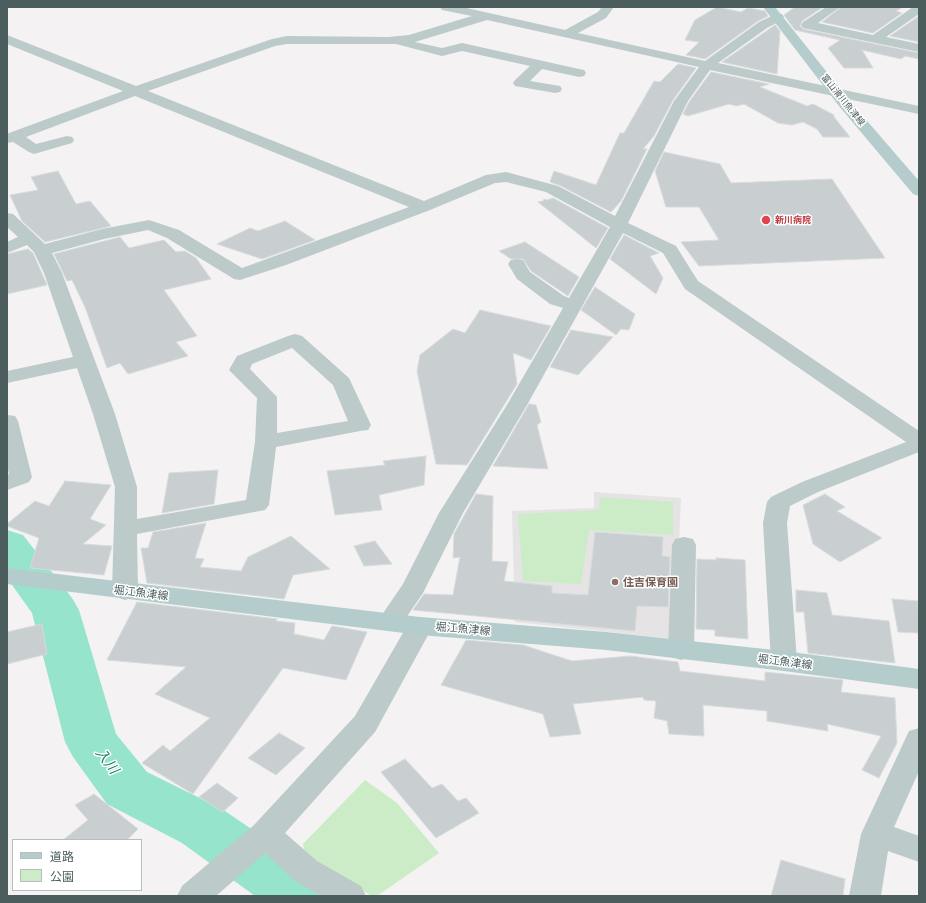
<!DOCTYPE html>
<html>
<head>
<meta charset="utf-8">
<style>
	body { margin:0 }
	#map { position:relative; width:926px; height:903px; overflow:hidden; background:#f4f2f3; font-family:Lato,"Noto Sans JP",sans-serif }
	canvas { display:block }
	.frame { position:absolute; inset:0; border:8px solid #4b5d5d; pointer-events:none }
	.legend { position:absolute; left:12px; top:839px; width:130px; height:52px; box-sizing:border-box; background:#fff; border:1px solid #b7bebe; margin:0; padding:5px 7px; list-style:none; font-size:12px; color:#4b5d5d }
	.legend li { display:flex; align-items:center; gap:8px; height:20px }
	.legend b { width:20px; border:1px solid #b7bebe }
</style>
</head>
<body>
<div id="map">
<canvas width="926" height="903"></canvas>
<div class="frame"></div>
<ul class="legend">
<li><b style="height:5px;background:#b4cdcc"></b>道路</li>
<li><b style="height:11px;background:#cbecc6"></b>公園</li>
</ul>
</div>
<script>
const context = document.querySelector('canvas').getContext('2d');
context.lineJoin = 'round';
function fill(path, color) {
  context.fillStyle = color;
  context.fill(path, 'evenodd');
}
function toPath(rows) {
  const path = new Path2D();
  for (const r of rows) {
    path.moveTo(r[0], r[1]);
    for (let i = 2; i < r.length; i += 2) path.lineTo(r[i], r[i + 1]);
  }
  return path;
}
function stroke(path, color, width, dash) {
  context.strokeStyle = color;
  context.lineWidth = width;
  context.lineCap = dash ? 'butt' : 'round';
  context.setLineDash(dash || []);
  context.stroke(path);
}
function drawText(font, color, halo, rows, align = 'center') {
  context.font = font + ' Lato,"Noto Sans JP",sans-serif';
  context.lineWidth = 3;
  context.setLineDash([]);
  context.textBaseline = 'middle';
  context.strokeStyle = halo;
  context.fillStyle = color;
  for (const [text, x, y, turn = 0] of rows) {
    context.save();
    context.translate(x, y);
    context.rotate((+turn || 0) * Math.PI / 180);
    context.textAlign = isNaN(turn) ? turn : align;
    if (halo) context.strokeText(text, 0, 0);
    context.fillText(text, 0, 0);
    context.restore();
  }
}
fill(toPath([
	[594,492,681,498,675,639,515,622,512,511,594,508]
]), '#e5e3e4');
fill(toPath([
	[600,497,673,502,673,535,589,530,581,584,523,581,518,514,599,510],
	[365,780,397,803,439,853,377,896,372,896,305,856,303,844]
]), '#cbecc6');
fill(toPath([
	[7,530,23,535,72,598,79,610,116,734,147,772,222,809,313,871,326,877,335,896,255,896,182,843,107,804,73,757,65,742,32,613,7,578,7,530]
]), '#97e4cc');
const building = toPath([
	[717,7,741,12,748,8,765,11,768,16,758,21,705,59,686,55,699,42,685,40,695,20,717,7],
	[795,7,823,7,802,21,800,26,803,29,919,53,919,59,905,56,901,59,862,50,873,68,844,68,828,48,840,40,795,30,784,15,795,7],
	[841,7,903,7,896,11,902,13,873,33,822,22,841,7],
	[919,16,919,42,890,36,919,16],
	[775,25,780,31,777,74,722,62,775,25],
	[678,64,696,68,673,100,654,136,643,149,647,149,621,201,611,212,559,185,550,182,554,171,596,185,620,133,624,133,654,81,660,82,678,64],
	[711,72,769,84,760,87,807,106,813,104,834,115,834,117,850,137,823,137,817,129,803,122,792,125,778,123,744,104,736,106,729,104,688,116,683,114,689,102,711,72],
	[664,152,720,164,731,183,832,179,885,258,699,266,681,242,719,240,699,207,666,207,655,171,664,152],
	[58,171,76,204,90,201,111,226,45,242,22,221,10,195,38,190,31,177,58,171],
	[553,198,608,228,596,248,538,202,543,201,544,199,547,200,553,198],
	[285,221,315,240,262,259,217,244,250,228,258,231,285,221],
	[624,235,659,253,650,256,663,278,656,294,610,259,624,235],
	[120,237,129,248,164,240,176,252,185,251,196,258,211,279,164,290,197,336,176,342,188,356,128,374,120,363,107,368,85,307,72,280,67,281,54,254,120,237],
	[525,242,579,277,568,296,531,271,523,259,511,259,499,251,525,242],
	[28,249,33,253,47,285,7,294,7,254,28,249],
	[595,287,635,314,629,330,621,329,616,335,581,310,595,287],
	[480,310,551,326,531,360,513,353,517,384,467,465,436,464,417,371,420,355,453,329,465,333,480,310],
	[571,330,613,337,578,375,550,367,571,330],
	[529,404,536,405,541,422,537,425,548,469,493,466,529,404],
	[426,456,424,485,379,495,382,510,335,515,327,471,385,465,383,461,426,456],
	[218,470,214,504,162,513,169,473,218,470],
	[65,481,111,485,90,519,106,525,83,544,112,546,104,575,30,568,39,538,7,526,7,524,35,501,49,506,65,481],
	[476,494,493,496,492,561,508,562,504,581,552,586,552,593,588,595,595,532,663,537,662,556,670,557,668,607,637,606,635,631,413,610,424,594,453,595,460,557,453,558,454,534,476,494],
	[825,494,845,507,837,511,882,538,840,562,813,544,803,505,825,494],
	[206,523,195,558,204,559,200,567,241,571,248,557,291,536,330,569,293,575,284,599,147,583,141,548,148,548,153,532,206,523],
	[375,541,392,564,364,566,354,546,375,541],
	[716,558,745,560,748,639,715,636,715,630,696,629,697,559,716,560,716,558],
	[796,590,827,593,832,615,889,621,895,663,808,653,804,612,796,612,796,590],
	[892,599,918,601,919,633,898,632,892,599],
	[137,602,277,619,276,621,295,623,294,634,324,640,332,626,367,632,346,680,283,668,193,794,142,763,163,745,170,751,210,718,155,694,186,667,107,660,137,602],
	[42,624,47,654,7,664,7,632,42,624],
	[466,640,523,645,572,661,630,656,678,662,680,671,765,681,765,672,843,680,841,692,895,698,897,743,879,778,862,770,881,736,827,724,828,731,767,721,767,711,703,705,704,736,669,734,667,721,654,718,656,701,644,700,643,697,573,704,581,734,550,737,543,714,441,685,466,640],
	[279,733,305,748,276,775,248,758,279,733],
	[405,759,432,788,442,784,458,801,466,798,479,813,436,838,381,772,405,759],
	[217,783,238,798,223,812,199,797,217,783],
	[94,794,138,829,127,840,63,840,88,820,75,805,94,794],
	[781,860,845,879,843,896,771,896,781,860]
]);
fill(building, '#c9cfd0');
stroke(building, '#d6dbdc', 1);
fill(toPath([
	[440,7,462,7,565,30,598,12,602,7,614,7,606,18,578,33,705,61,759,22,778,13,782,14,784,17,782,20,767,28,718,63,919,106,919,114,710,70,688,101,628,223,676,246,698,281,919,431,919,452,818,492,790,506,787,523,797,661,793,668,784,671,775,668,771,661,763,523,767,502,771,497,802,482,906,442,685,289,663,253,623,233,527,405,463,513,423,593,399,628,390,631,381,628,377,622,403,584,439,513,507,405,563,308,550,304,517,279,508,264,511,260,517,259,523,260,530,272,564,296,569,298,610,227,546,192,506,182,495,183,430,210,286,265,240,280,234,279,167,238,148,230,104,239,52,253,62,273,115,414,137,487,137,519,246,500,255,442,257,398,229,370,237,356,288,336,295,334,302,336,349,378,371,425,368,430,360,431,276,447,269,505,265,510,137,534,138,591,134,597,125,600,116,597,112,591,115,487,93,414,77,368,7,383,7,371,73,357,44,273,34,252,27,245,7,253,7,242,18,237,7,227,7,213,13,214,45,244,102,229,149,220,179,230,242,268,409,207,135,96,26,137,36,144,67,136,72,137,74,140,72,143,34,154,29,152,13,142,7,143,7,134,9,133,123,91,7,44,7,35,136,86,272,39,287,36,388,37,409,35,472,16,442,10,440,7],
	[487,20,699,67,674,101,615,216,558,186,506,172,486,175,424,201,148,91,275,46,287,44,396,44,442,56,462,51,530,66,515,80,513,83,515,86,555,93,560,92,562,89,560,86,530,81,542,69,579,77,584,76,586,73,584,70,579,69,462,43,442,48,415,42,487,20],
	[292,348,333,385,348,421,277,433,277,397,250,369,252,364,292,348],
	[826,7,840,7,818,23,873,35,913,7,919,7,919,14,886,37,919,44,919,52,803,28,801,25,803,22,826,7],
	[7,415,15,416,18,421,32,477,29,482,7,490,7,475,9,474,7,466,7,415],
	[684,537,693,539,696,545,694,650,690,657,681,660,672,657,668,650,672,545,675,539,684,537],
	[420,617,429,619,433,626,375,732,285,833,317,861,361,886,366,896,321,896,295,881,265,853,216,896,177,896,182,886,254,825,355,716,411,619,420,617],
	[919,728,919,771,894,827,919,836,919,862,888,851,881,896,849,896,861,834,909,731,919,728]
]), '#bccac9');
fill(toPath([
	[763,7,775,7,849,100,919,181,919,196,913,194,839,106,763,7],
	[7,568,420,617,606,632,784,651,919,669,919,689,784,671,606,650,420,635,7,584,7,568]
]), '#b4cdcc');
for (const [x, y, r, color] of [
	[766,220,5,"#e0444e"],
	[615,582,4,"#8d6e63"]
]) {
  const dot = new Path2D();
  dot.arc(x, y, r, 0, 2 * Math.PI);
  context.fillStyle = color;
  context.fill(dot);
  stroke(dot, '#fff', 1.5);
}
drawText('9px', '#4b5d5d', '#fff', [
	["富山滑川魚津線",843,100,51]
]);
drawText('bold 9px', '#be3a42', '#fff', [
	["新川病院",775,220]
], 'left');
drawText('bold 11px', '#785e54', '#fff', [
	["住吉保育園",623,582]
], 'left');
drawText('11px', '#4b5d5d', '#fff', [
	["堀江魚津線",141,593,7],
	["堀江魚津線",463,629,5],
	["堀江魚津線",785,662,7]
]);
drawText('italic 14px', '#198463', '#fff', [
	["入川",107,761,53]
]);
</script>
</body>
</html>
